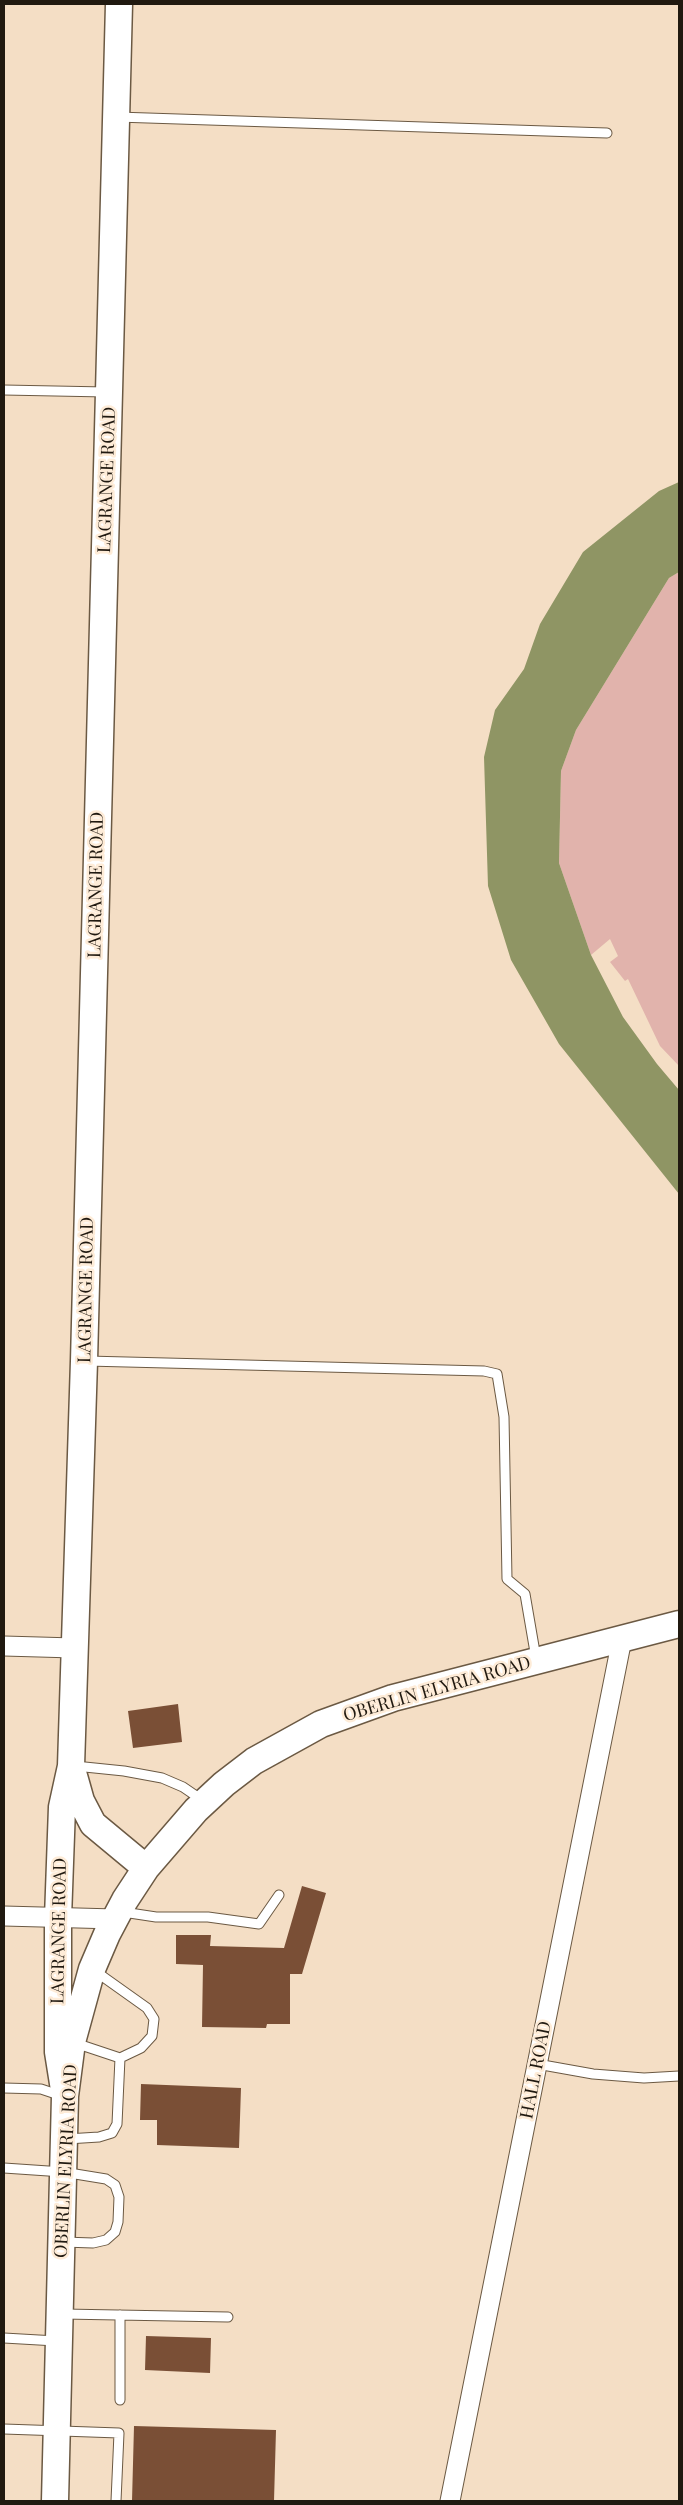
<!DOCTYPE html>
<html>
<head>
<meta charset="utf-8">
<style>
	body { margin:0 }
	#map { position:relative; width:683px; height:2505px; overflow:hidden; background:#f4dec5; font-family:"Playfair Display",serif }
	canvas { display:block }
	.frame { position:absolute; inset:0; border:5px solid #201910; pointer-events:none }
</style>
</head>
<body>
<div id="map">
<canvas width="683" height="2505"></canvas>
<div class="frame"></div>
</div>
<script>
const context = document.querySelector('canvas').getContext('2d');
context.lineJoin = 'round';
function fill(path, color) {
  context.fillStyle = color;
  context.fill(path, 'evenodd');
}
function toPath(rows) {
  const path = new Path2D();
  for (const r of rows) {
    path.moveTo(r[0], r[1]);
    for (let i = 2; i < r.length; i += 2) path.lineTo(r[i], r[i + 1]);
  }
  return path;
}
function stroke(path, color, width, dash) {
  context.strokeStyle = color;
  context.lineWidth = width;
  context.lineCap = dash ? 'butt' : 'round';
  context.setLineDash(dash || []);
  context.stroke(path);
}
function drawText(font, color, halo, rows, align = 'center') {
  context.font = font + ' "Playfair Display",serif';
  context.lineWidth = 5;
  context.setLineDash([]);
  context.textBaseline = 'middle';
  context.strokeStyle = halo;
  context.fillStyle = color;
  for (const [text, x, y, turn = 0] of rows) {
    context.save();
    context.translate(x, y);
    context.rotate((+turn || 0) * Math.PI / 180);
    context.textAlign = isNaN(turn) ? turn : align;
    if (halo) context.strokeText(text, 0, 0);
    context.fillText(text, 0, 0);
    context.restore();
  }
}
fill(toPath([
	[679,572,679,1066,660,1046,628,979,625,981,610,962,618,956,610,939,591,955,559,863,561,771,576,730,669,578]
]), '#e1b3ac');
fill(toPath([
	[679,482,679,572,669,578,576,730,561,771,559,863,591,955,623,1017,657,1064,679,1090,679,1194,559,1044,511,960,488,886,484,757,495,710,524,669,540,624,583,552,659,491]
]), '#8f9564');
fill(toPath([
	[178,1704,182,1742,133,1748,128,1711],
	[302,1886,326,1893,302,1974,290,1974,290,2024,267,2024,266,2028,202,2027,203,1965,176,1964,176,1935,211,1935,210,1946,284,1948],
	[141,2084,241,2088,239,2148,157,2145,157,2120,140,2120],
	[146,2336,211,2338,210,2373,145,2370],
	[134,2426,276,2430,274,2501,132,2501]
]), '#7a4f36');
const service = toPath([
	[117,117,607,133],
	[4,390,106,392],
	[87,1361,484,1371,497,1374,504,1417,507,1579,525,1594,536,1658],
	[75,1766,124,1771,162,1778,183,1787,202,1800],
	[123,1912,156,1917,208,1917,259,1924,279,1895],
	[75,2043,120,2058,141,2048,152,2036,154,2019,147,2008,95,1971],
	[537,2064,593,2074,644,2078,679,2076],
	[4,2088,41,2089,62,2096],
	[67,2139,99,2137,112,2133,117,2124,120,2058],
	[4,2168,63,2172,106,2179,115,2185,119,2197,118,2222,115,2232,106,2240,93,2243,63,2242],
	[63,2314,228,2317],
	[4,2338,56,2341],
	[120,2400,120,2315],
	[4,2429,119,2433,116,2501]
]);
const minor = toPath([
	[4,1646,74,1648],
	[4,1916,115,1919],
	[450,2501,622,1639]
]);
const secondary = toPath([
	[72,1769,81,1801,93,1824,146,1868],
	[65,2096,58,2052,58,1918,62,1807,71,1766,84,1361,119,4],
	[55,2501,65,2096,72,2042,92,1969,107,1934,125,1900,146,1868,196,1810,224,1784,254,1761,321,1724,393,1698,679,1624]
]);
stroke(service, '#6b5943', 11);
stroke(minor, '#6b5943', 21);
stroke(secondary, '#6b5943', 29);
stroke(service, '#fff', 9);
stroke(minor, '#fff', 19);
stroke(secondary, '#fff', 26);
drawText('18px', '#201910', '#feecd8', [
	["LAGRANGE ROAD",107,480,-88],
	["LAGRANGE ROAD",96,885,-89],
	["LAGRANGE ROAD",86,1290,-89],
	["OBERLIN ELYRIA ROAD",437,1689,-16],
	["LAGRANGE ROAD",59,1931,-89],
	["HALL ROAD",536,2070,-79],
	["OBERLIN ELYRIA ROAD",66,2161,-87]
]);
</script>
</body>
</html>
